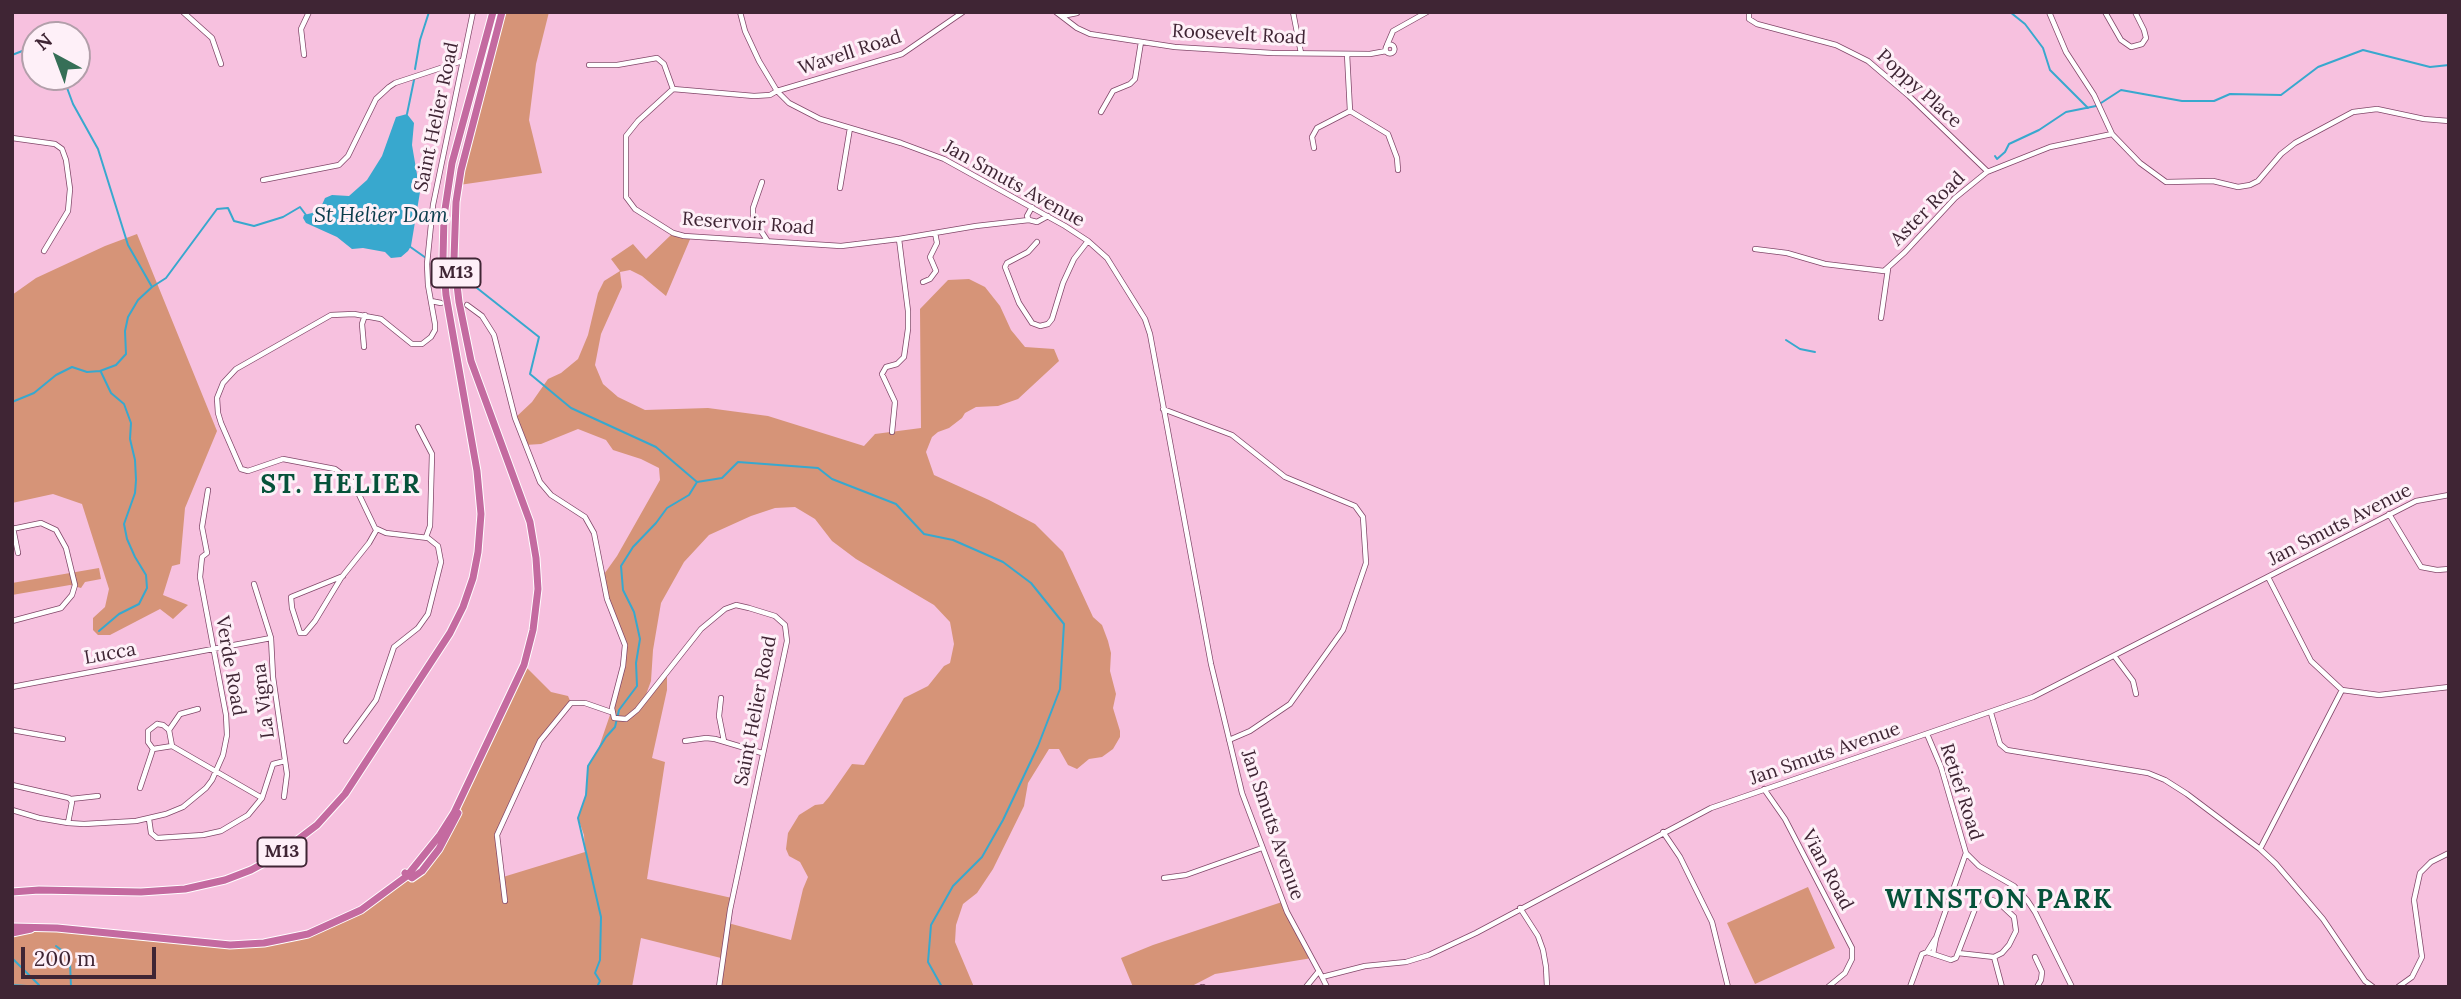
<!DOCTYPE html>
<html>
<head>
<meta charset="utf-8">
<style>
	body { margin:0 }
	#map { position:relative; width:2461px; height:999px; overflow:hidden; background:#f7c1df; font-family:Lora,serif }
	canvas { display:block }
	.frame { position:absolute; inset:0; border:14px solid #3f2534; pointer-events:none }
	.north { position:absolute; left:21px; top:21px; width:70px; height:70px; box-sizing:border-box; background:#fef0f8; border:2px solid #b29faa; border-radius:50%; rotate:319deg; font-size:19px; font-weight:700; line-height:28px; text-align:center; color:#3f2534 }
	.north::after { content:''; display:block; margin:auto; width:24px; height:32px; background:#366f57; clip-path:polygon(50% 0,100% 100%,50% 72%,0 100%) }
	.scale { position:absolute; left:21px; top:947px; width:135px; height:32px; box-sizing:border-box; border:4px solid #3f2534; border-top:0; padding-left:9px; font-size:21px; line-height:24px; white-space:nowrap; color:#3f2534; -webkit-text-stroke:5px #fef0f8; paint-order:stroke }
</style>
</head>
<body>
<div id="map">
<canvas width="2461" height="999"></canvas>
<div class="frame"></div>
<div class="north">N</div>
<div class="scale">200 m</div>
</div>
<script>
const context = document.querySelector('canvas').getContext('2d');
context.lineJoin = 'round';
function fill(path, color) {
  context.fillStyle = color;
  context.fill(path, 'evenodd');
}
function toPath(rows) {
  const path = new Path2D();
  for (const r of rows) {
    if (r.length === 3) {
      path.moveTo(r[0] + r[2], r[1]);
      path.arc(r[0], r[1], r[2], 0, 2 * Math.PI);
      continue;
    }
    path.moveTo(r[0], r[1]);
    for (let i = 2; i < r.length; i += 2) path.lineTo(r[i], r[i + 1]);
  }
  return path;
}
function stroke(path, color, width, dash) {
  context.strokeStyle = color;
  context.lineWidth = width;
  context.lineCap = dash ? 'butt' : 'round';
  context.setLineDash(dash || []);
  context.stroke(path);
}
function drawText(font, color, halo, rows, align = 'center') {
  context.font = font + ' Lora,serif';
  context.lineWidth = 6;
  context.setLineDash([]);
  context.textBaseline = 'middle';
  context.strokeStyle = halo;
  context.fillStyle = color;
  for (const [text, x, y, turn = 0] of rows) {
    context.save();
    context.translate(x, y);
    context.rotate((+turn || 0) * Math.PI / 180);
    context.textAlign = isNaN(turn) ? turn : align;
    if (halo) context.strokeText(text, 0, 0);
    context.fillText(text, 0, 0);
    context.restore();
  }
}
fill(toPath([
	[502,12,549,12,536,64,529,120,542,173,459,185],
	[673,233,691,237,666,296,642,276,630,270,620,272,622,287,601,334,595,365,603,384,618,397,645,410,708,408,768,416,864,446,875,434,921,428,920,309,948,280,969,279,985,287,1000,306,1011,330,1025,347,1054,349,1059,361,1018,399,998,406,976,407,965,413,962,418,949,428,938,432,932,437,926,452,934,475,989,500,1035,524,1063,552,1093,617,1102,625,1108,641,1111,653,1110,671,1116,694,1113,708,1120,731,1120,737,1113,749,1102,757,1089,759,1077,769,1068,765,1059,749,1049,749,1028,783,1024,806,993,869,977,893,963,904,956,925,955,942,974,987,719,987,721,958,641,938,632,987,12,987,12,927,205,943,277,941,346,918,407,876,440,835,524,665,551,692,568,696,571,703,541,739,497,835,503,877,585,852,584,835,578,818,586,795,588,766,598,750,611,712,625,650,611,611,602,577,617,556,660,480,659,468,641,459,613,450,606,440,578,429,541,444,525,445,515,418,532,402,548,379,561,373,578,359,588,335,598,293,604,281,620,271,611,259,633,244,646,259],
	[795,507,815,519,832,541,856,559,934,605,950,622,954,644,950,663,944,666,928,686,904,698,864,765,852,764,829,797,823,804,815,805,799,815,788,833,786,849,789,856,800,862,808,877,803,889,791,940,728,923,732,898,647,879,665,762,652,758,667,690,667,673,644,700,651,681,653,650,661,603,684,562,709,535,751,516,775,508],
	[137,234,217,431,185,508,180,564,172,566,163,595,188,605,173,619,160,609,110,635,98,635,93,630,93,618,105,607,109,589,82,504,53,494,12,503,12,295,36,278,105,246],
	[99,568,101,579,85,582,81,588,70,585,12,595,12,583],
	[1808,887,1835,948,1755,984,1727,923],
	[1282,902,1312,958,1215,974,1190,987,1133,987,1121,958,1153,945]
]), '#d69478');
fill(toPath([
	[407,114,414,123,412,145,420,192,411,246,408,251,401,257,391,258,385,252,363,248,352,249,337,237,306,223,303,218,304,215,312,213,321,207,325,198,332,195,349,196,367,180,382,156,396,117]
]), '#38a8ce');
stroke(toPath([
	[2010,12,2025,24,2043,48,2050,70,2088,108],
	[12,55,35,46],
	[415,69,420,40,429,12],
	[63,77,73,104,98,149,128,245,152,287],
	[2101,103,2121,90,2182,101,2214,101,2230,94,2281,95,2318,67,2363,50,2430,67,2449,65],
	[407,114,414,80],
	[1995,156,1997,159,2005,152,2009,144,2039,130,2066,112,2096,106],
	[409,246,426,258],
	[473,277,477,288,539,337,530,374,571,408,656,447,697,482,722,478,738,462,818,468,832,479,896,504,924,534,953,540,1003,562,1031,583,1064,624,1060,689,1038,746,1003,820,982,857,953,886,931,925,928,962,942,987],
	[1786,340,1800,349,1815,352],
	[12,402,34,393,56,375,72,367,87,372,100,371,116,365,126,354,125,331,128,317,138,300,152,287,166,278,217,209,228,208,234,221,254,226,283,217,300,207,306,215],
	[99,631,119,614,139,604,147,588,146,575,135,557,127,539,124,524,135,493,136,480,135,460,130,439,131,423,124,404,111,393,101,372],
	[56,946,64,952,70,962,71,987],
	[12,958,39,985],
	[12,985,42,987],
	[597,987,600,981,595,973,600,960,601,917,578,818,586,795,588,766,606,737,615,727,619,710,637,686,636,663,640,639,634,612,623,590,621,566,633,547,656,523,667,508,689,495,697,482]
]), '#38a8ce', 2);
const minor = toPath([
	[183,12,212,38,221,64],
	[740,12,745,31,759,61,777,91,789,103,820,119,901,143,944,159,1065,226,1088,241,1107,258,1145,319,1150,334,1211,664,1242,793,1287,912,1322,977,1365,966,1406,962,1429,955,1476,933,1711,808,2033,697,2416,501,2449,495],
	[963,12,902,54,777,91,770,95,754,96,673,89,638,121,626,136,626,197,635,209,673,233,684,236,841,246,899,239,976,226,1029,220,1037,222,1048,216],
	[1056,12,1077,28,1090,34,1175,47,1272,53,1370,54,1386,51],
	[1293,12,1301,53],
	[1749,12,1749,19,1757,24,1836,45,1868,61,1909,96,1987,171],
	[2049,12,2066,52,2094,95,2112,134,2140,163,2166,182,2213,181,2238,187,2250,185,2258,181,2281,154,2295,143,2353,112,2377,109,2424,119,2449,121],
	[2105,12,2121,40,2131,47,2142,44,2146,38,2144,30,2135,12],
	[1062,16,1077,13],
	[1390,49,4.5],
	[1387,45,1393,31,1427,12],
	[304,55,301,29,309,12],
	[589,65,617,65,657,58,664,64,673,89],
	[1350,111,1388,134,1397,158,1398,170],
	[1101,112,1113,91,1130,84,1135,79,1141,42],
	[12,138,55,144,62,149,66,160,70,189,68,211,44,251],
	[1314,148,1312,137,1317,128,1350,111,1347,54],
	[263,180,339,165,348,156,376,99,389,87,395,83,462,61],
	[762,182,753,208,753,215,759,228,767,240],
	[840,188,850,128],
	[1029,220,1027,216,1032,207],
	[1037,242,1028,252,1007,263,1005,267,1019,303,1032,323,1040,326,1048,324,1052,319,1063,283,1074,259,1088,241],
	[1755,249,1787,253,1825,264,1884,271,1905,252,1955,198,1987,172,2050,147,2112,134],
	[923,282,930,279,936,271,930,257,937,243,935,233],
	[431,301,441,303],
	[467,305,482,316,494,335,515,418,540,482,551,495,585,517,594,533,607,599,625,645,623,666,612,708,614,718,626,719,637,710,701,629,725,609,736,605,749,608,775,616,785,625,787,641,730,910,719,987],
	[1881,318,1888,269],
	[364,347,362,324,365,315],
	[1163,409,1232,435,1285,477,1355,506,1363,517,1366,563,1343,630,1290,704,1250,731,1229,740],
	[418,427,432,454,430,526,426,537],
	[892,432,895,402,882,374,886,367,897,364,904,357,908,329,908,311,899,239],
	[2389,514,2421,567,2437,570,2449,569],
	[13,528,18,553],
	[12,529,41,523,56,530,66,548,75,585,72,595,61,608,12,621],
	[343,576,291,597,292,608,300,633,305,633,315,621,341,578,369,543,377,529],
	[2268,577,2311,661,2342,690,2379,695,2449,687],
	[254,584,271,638],
	[2115,657,2133,681,2136,694],
	[12,687,271,638,273,677,287,774,284,797],
	[721,698,719,716,724,741],
	[1991,713,2000,744,2007,750,2148,773,2165,780,2187,794,2260,849,2276,864,2323,919,2365,981,2373,987],
	[157,724,163,725,169,730,172,746,153,749,148,742,148,731,157,724],
	[12,730,63,739],
	[169,730,180,714,198,709],
	[1927,734,1941,767,1966,853,1936,938,1933,954],
	[346,741,376,700,394,647,418,628,428,614,441,562,438,546,428,538,386,533,375,528,353,482,335,469,283,459,248,471,241,469,221,423,218,413,217,398,223,383,236,369,331,315,354,314,381,319,412,344,422,344,431,337,435,330,435,324,428,285,427,264,433,205,473,12],
	[685,741,706,738,715,739,762,753],
	[172,746,262,798],
	[12,785,69,798,72,802,68,823],
	[140,788,153,749],
	[1764,789,1785,819,1852,948,1852,959,1845,973,1828,987],
	[71,799,98,796],
	[12,810,39,818,68,823,84,824,136,821,166,814,183,807,206,788,212,780,223,755,227,735,226,715,200,577,202,557,207,553,202,527,208,490],
	[149,819,151,833,157,838,203,835,221,831,248,815,262,798,273,764,285,761],
	[1663,832,1680,857,1712,922,1728,987],
	[2260,849,2342,690],
	[1966,853,1979,866,2014,886,2027,900,2035,912,2072,987],
	[1164,878,1186,875,1262,848],
	[505,901,497,835,540,741,571,703,585,703,611,712],
	[1520,908,1538,936,1543,950,1546,967,1547,987],
	[1927,952,1951,960,1956,958,1980,896,1998,902,2014,917,2016,931,2009,945,2002,953,1994,957,1958,953],
	[1994,957,2002,987],
	[2035,957,2042,972,2041,980,2037,987],
	[1322,977,1327,987],
	[1202,987,1203,987],
	[1306,987,1319,971],
	[1910,987,1922,954,1927,952,1935,939],
	[2398,987,2412,977,2422,957,2414,900,2420,873,2431,862,2449,853]
]);
const highway = toPath([
	[405,873,412,878,422,871,439,849,458,813],
	[12,892,39,890,141,892,185,889,225,880,251,870,275,857,317,825,345,794,450,633,463,607,473,578,478,552,481,514,477,471,446,295,443,258,444,216,452,163,493,12],
	[12,927,57,928,230,945,264,943,308,934,361,910,407,876,440,835,454,813,524,665,533,630,538,589,536,558,530,522,471,361,459,302,454,259,456,202,461,170,502,12],
	[12,933,31,929]
]);
stroke(minor, '#814769', 6);
stroke(highway, '#fff', 9);
stroke(minor, '#fff', 4.5);
stroke(highway, '#c46aa0', 7);
for (const [x, y, w] of [
	[456,273,49],
	[282,852,49]
]) {
  const box = new Path2D();
  box.roundRect(x - w / 2, y - 14.5, w, 29, 5);
  context.fillStyle = '#fef0f8';
  context.fill(box);
  stroke(box, '#3f2534', 2);
}
drawText('bold 18px', '#3f2534', null, [
	["M13",456,273],
	["M13",282,852]
]);
drawText('19px', '#3f2534', '#fef0f8', [
	["Roosevelt Road",1239,35,3],
	["Wavell Road",850,53,-18],
	["Poppy Place",1919,89,42],
	["Saint Helier Road",437,117,-78],
	["Jan Smuts Avenue",1014,184,29],
	["Aster Road",1928,209,-45],
	["Reservoir Road",748,224,4],
	["Jan Smuts Avenue",2340,525,-27],
	["Lucca",110,654,-10],
	["Verde Road",230,666,80],
	["La Vigna",264,701,-97],
	["Saint Helier Road",756,711,-79],
	["Jan Smuts Avenue",1825,754,-19],
	["Retief Road",1961,792,72],
	["Jan Smuts Avenue",1272,825,71],
	["Vian Road",1827,870,62]
]);
drawText('italic 21px', '#0a3c4c', '#fef0f8', [
	["St Helier Dam",381,216]
]);
context.letterSpacing = '2px';
drawText('bold 26px', '#06523a', '#fef0f8', [
	["ST. HELIER",341,486],
	["WINSTON PARK",1999,901]
]);
context.letterSpacing = '0px';
</script>
</body>
</html>
